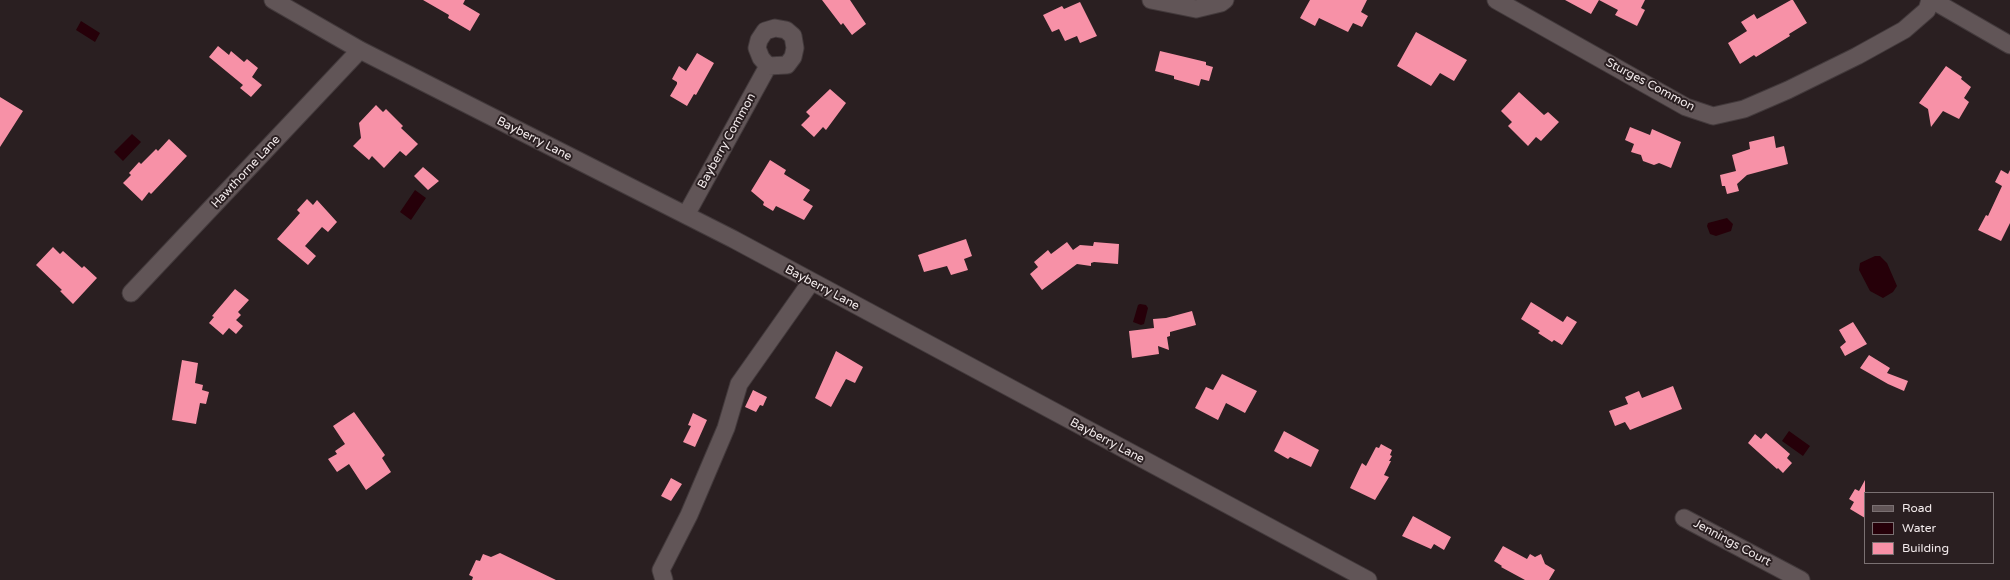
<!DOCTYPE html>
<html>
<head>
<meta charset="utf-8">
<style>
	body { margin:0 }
	#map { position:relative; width:2010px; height:580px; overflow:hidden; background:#2a1f21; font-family:"Varela Round",sans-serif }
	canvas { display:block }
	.legend { position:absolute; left:1864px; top:492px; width:130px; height:72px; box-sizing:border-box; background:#2a1f21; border:1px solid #7a7072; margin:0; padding:5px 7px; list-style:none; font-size:12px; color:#f2eaeb }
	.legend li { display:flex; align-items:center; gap:8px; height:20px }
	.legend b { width:20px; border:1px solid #7a7072 }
</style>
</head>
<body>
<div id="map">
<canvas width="2010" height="580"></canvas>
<ul class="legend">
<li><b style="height:5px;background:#615557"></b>Road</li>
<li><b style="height:11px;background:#260009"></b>Water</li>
<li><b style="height:11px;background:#f791a7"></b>Building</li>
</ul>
</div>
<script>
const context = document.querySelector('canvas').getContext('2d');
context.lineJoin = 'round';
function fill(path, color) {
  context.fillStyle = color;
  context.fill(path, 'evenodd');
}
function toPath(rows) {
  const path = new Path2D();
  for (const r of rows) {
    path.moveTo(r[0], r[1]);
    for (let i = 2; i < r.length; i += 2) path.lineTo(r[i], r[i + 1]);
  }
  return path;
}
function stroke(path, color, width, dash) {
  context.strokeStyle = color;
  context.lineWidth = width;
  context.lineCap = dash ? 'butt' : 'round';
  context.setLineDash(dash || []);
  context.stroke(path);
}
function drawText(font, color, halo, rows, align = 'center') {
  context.font = font + ' "Varela Round",sans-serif';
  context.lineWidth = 4;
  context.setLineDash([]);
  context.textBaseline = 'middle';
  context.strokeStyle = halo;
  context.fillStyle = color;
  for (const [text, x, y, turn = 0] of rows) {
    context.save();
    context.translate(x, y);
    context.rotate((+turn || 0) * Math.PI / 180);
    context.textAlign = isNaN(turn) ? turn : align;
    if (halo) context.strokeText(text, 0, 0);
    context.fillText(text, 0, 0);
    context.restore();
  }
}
fill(toPath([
	[81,21,100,33,95,42,76,30],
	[132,134,141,142,123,161,114,152],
	[415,190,426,198,411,220,400,212],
	[1727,218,1733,224,1731,231,1716,236,1710,234,1707,226,1708,223],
	[1875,256,1880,256,1887,263,1897,286,1893,292,1883,298,1870,291,1859,270,1860,263],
	[1140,304,1146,305,1148,308,1144,324,1141,325,1133,322,1138,305],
	[1789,431,1810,446,1803,456,1782,441]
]), '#260009');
fill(toPath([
	[423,0,465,0,463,4,480,14,470,31,448,18,449,15],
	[822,0,850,0,866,24,852,35,843,23,841,25],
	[1310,0,1367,0,1361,12,1368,16,1362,27,1353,23,1348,32,1319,18,1315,26,1300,18],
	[1565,0,1645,0,1641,8,1645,10,1637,26,1615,15,1618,10,1599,0,1591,14],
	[1791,0,1793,0,1807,23,1789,34,1790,36,1756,57,1754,55,1740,64,1728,43,1747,31,1741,22,1754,14,1757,19],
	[1080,2,1097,36,1080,43,1077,36,1065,41,1059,29,1052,32,1043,15,1062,6,1064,9],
	[1416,32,1467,60,1454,81,1440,73,1431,86,1397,66],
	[218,46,229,55,231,51,244,62,247,59,258,68,252,77,262,85,251,97,240,88,243,85,209,57],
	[1160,51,1206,62,1206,65,1213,67,1209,81,1201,79,1199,86,1174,79,1174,76,1155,71],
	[697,53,714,63,696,95,694,94,687,106,670,96,677,84,677,82,672,79,679,66,686,71],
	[1946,66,1962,77,1961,79,1971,87,1964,98,1969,102,1959,119,1943,111,1931,127,1928,109,1919,103],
	[830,89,846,103,826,130,823,127,814,137,801,125,810,116,806,112],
	[1519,92,1544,115,1548,112,1559,122,1541,141,1536,137,1528,146,1508,126,1512,122,1501,111],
	[0,97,23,111,0,147],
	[376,105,383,112,386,109,403,126,401,128,418,144,406,156,400,151,384,168,372,156,369,160,353,146,361,138,359,123],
	[1630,127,1650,135,1652,129,1681,142,1671,168,1659,163,1654,165,1643,161,1641,155,1631,152,1634,144,1625,140],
	[1774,136,1776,148,1784,146,1788,164,1747,175,1737,184,1739,191,1727,194,1725,186,1722,186,1720,175,1736,171,1732,155,1750,149,1749,142],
	[169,139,187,156,153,192,151,194,149,192,142,201,123,183,131,175,129,173,139,162,141,164,156,149,158,151],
	[770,160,786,170,784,174,810,190,803,200,813,206,804,220,776,206,773,211,763,205,764,202,751,191],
	[423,167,439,181,428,190,414,176],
	[2001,170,2008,174,2010,170,2010,223,2001,241,1978,230,1986,215,1988,216,2002,186,1995,182],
	[307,199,313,205,317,200,337,222,328,232,322,227,305,246,316,256,308,265,277,239,300,213,297,210],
	[966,239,972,256,964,259,968,270,951,275,947,266,924,272,918,255],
	[1067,242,1073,250,1080,245,1093,246,1094,242,1119,244,1118,264,1094,262,1091,263,1091,266,1077,264,1042,290,1030,274,1038,267,1034,262,1048,250,1051,254],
	[53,247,60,254,63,251,82,268,84,266,97,278,73,304,60,291,62,290,36,265],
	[235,289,249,300,238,312,241,315,236,320,243,326,236,334,229,328,223,335,209,323,214,317,212,316],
	[1531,302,1563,322,1567,316,1577,322,1562,345,1554,340,1552,342,1538,333,1540,331,1521,319],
	[1192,311,1196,325,1170,332,1170,336,1167,337,1169,350,1158,346,1159,354,1132,358,1129,331,1154,328,1153,319,1166,318],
	[1853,322,1867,344,1845,356,1840,347,1846,342,1839,330],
	[836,351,863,367,855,383,846,379,831,407,815,398],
	[1869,355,1890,368,1887,373,1908,381,1904,391,1888,384,1860,368],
	[182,360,198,363,195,383,203,385,202,390,209,392,206,404,200,403,196,424,172,420],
	[1222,374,1257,391,1245,413,1226,403,1218,420,1195,408,1206,387,1213,390],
	[1673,386,1682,409,1630,430,1625,422,1615,426,1609,411,1628,404,1625,397,1639,391,1642,398],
	[753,390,767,397,763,406,760,405,756,412,745,407],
	[354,412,385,455,382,458,391,472,366,490,349,464,337,472,328,459,337,454,335,451,345,444,333,426],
	[693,413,707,420,695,447,683,442,691,426,688,425],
	[1284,431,1319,450,1311,467,1290,457,1288,459,1274,451],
	[1766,433,1790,454,1787,458,1792,463,1783,473,1778,468,1777,469,1748,443,1755,434,1761,439],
	[1381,444,1392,450,1390,455,1392,456,1389,461,1391,461,1384,475,1389,477,1375,500,1350,488,1362,463,1366,466,1376,447,1379,448],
	[671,478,682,484,671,501,661,496],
	[1865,480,1865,518,1850,509,1854,502,1849,499,1855,489,1859,491],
	[1413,516,1451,537,1444,550,1434,544,1431,549,1402,536],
	[1503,546,1527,559,1530,554,1535,557,1541,554,1545,564,1555,570,1549,580,1525,580,1501,567,1502,566,1494,561],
	[500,553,556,580,472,580,473,577,469,575,476,560,480,561,483,554,491,557]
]), '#f791a7');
const minor = toPath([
	[273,0,360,50,733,239,1368,580],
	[1151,0,1196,9,1221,3,1225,0],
	[1496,0,1686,107,1713,116,1744,109,1788,90,1857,56,1904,30,1927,10,1930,0],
	[1932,0,2010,45],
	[686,215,768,66,761,58,757,48,759,40,765,31,775,28,786,30,793,36,795,48,793,57,787,65,768,66],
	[131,293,360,50],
	[1684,518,1801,580],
	[664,580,661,570,689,515,726,428,739,384,811,282]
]);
stroke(minor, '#433a3c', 19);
stroke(minor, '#615557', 17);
drawText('12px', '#f2eaeb', '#2a1f21', [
	["Sturges Common",1650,85,28],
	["Bayberry Lane",534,139,27],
	["Bayberry Common",727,141,-61],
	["Hawthorne Lane",246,172,-47],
	["Bayberry Lane",822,288,28],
	["Bayberry Lane",1107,441,28],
	["Jennings Court",1732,543,28]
]);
</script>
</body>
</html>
